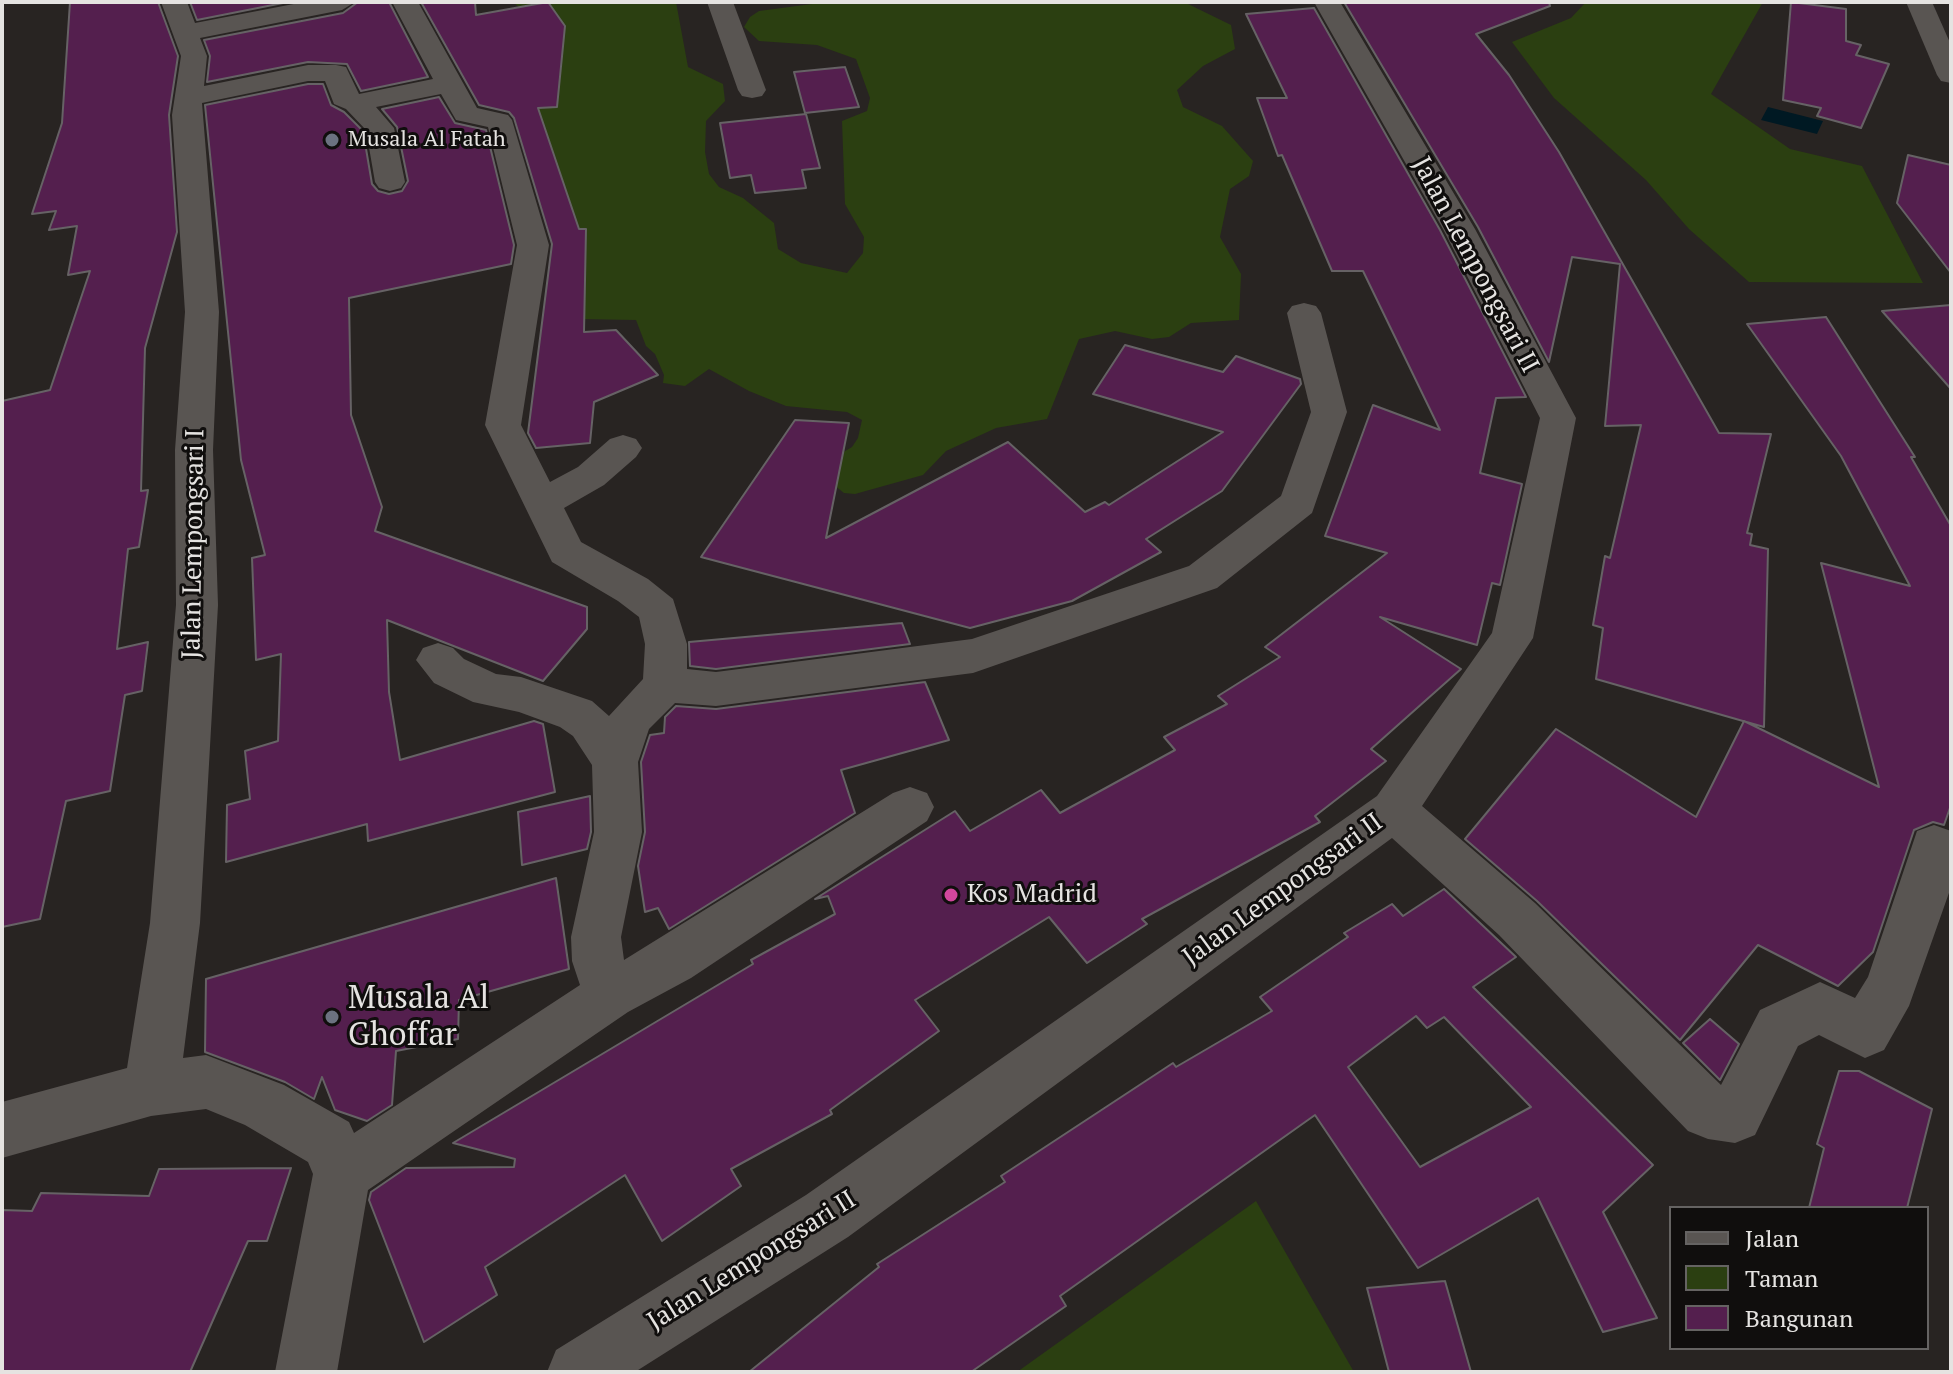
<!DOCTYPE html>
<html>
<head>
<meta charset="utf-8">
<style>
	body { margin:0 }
	#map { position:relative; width:1953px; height:1374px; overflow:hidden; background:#282422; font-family:"PT Serif",serif }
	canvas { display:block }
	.frame { position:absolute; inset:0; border:4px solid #e5e3e1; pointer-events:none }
	.legend { position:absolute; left:1669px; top:1206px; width:260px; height:144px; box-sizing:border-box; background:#100e0d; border:2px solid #656362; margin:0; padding:10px 14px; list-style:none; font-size:24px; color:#e5e3e1 }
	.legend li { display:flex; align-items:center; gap:16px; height:40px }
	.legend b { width:40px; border:2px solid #656362 }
</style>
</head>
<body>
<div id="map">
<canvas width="1953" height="1374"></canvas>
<div class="frame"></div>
<ul class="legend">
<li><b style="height:10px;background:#595552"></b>Jalan</li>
<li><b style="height:22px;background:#2b3f11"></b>Taman</li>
<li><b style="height:22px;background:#541f4e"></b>Bangunan</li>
</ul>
</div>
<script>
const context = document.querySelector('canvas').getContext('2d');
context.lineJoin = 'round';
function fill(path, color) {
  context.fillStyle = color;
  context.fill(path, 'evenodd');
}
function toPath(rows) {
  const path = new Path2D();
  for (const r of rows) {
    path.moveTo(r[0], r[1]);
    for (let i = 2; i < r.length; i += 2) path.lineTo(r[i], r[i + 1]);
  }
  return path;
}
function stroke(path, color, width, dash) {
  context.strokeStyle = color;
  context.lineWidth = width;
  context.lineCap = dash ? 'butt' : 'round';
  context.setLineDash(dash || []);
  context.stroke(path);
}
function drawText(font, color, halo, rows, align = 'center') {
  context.font = font + ' "PT Serif",serif';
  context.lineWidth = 6;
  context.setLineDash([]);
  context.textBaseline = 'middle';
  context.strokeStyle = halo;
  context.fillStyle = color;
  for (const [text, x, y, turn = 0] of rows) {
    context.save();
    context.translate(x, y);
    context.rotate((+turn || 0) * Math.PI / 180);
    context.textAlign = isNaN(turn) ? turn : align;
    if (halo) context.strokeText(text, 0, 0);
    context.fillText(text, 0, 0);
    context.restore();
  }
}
fill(toPath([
	[513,2,676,2,688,67,723,84,725,101,706,121,705,152,709,174,719,187,743,198,774,223,778,249,801,263,847,273,863,253,864,237,845,204,842,121,867,111,870,98,856,59,817,45,759,41,744,27,750,17,759,11,827,2,1184,2,1231,25,1235,49,1203,66,1177,90,1183,107,1222,126,1253,161,1249,176,1230,189,1220,237,1241,274,1239,320,1191,323,1169,337,1152,339,1115,331,1079,339,1047,419,996,428,946,451,923,475,855,494,844,493,834,485,830,460,852,447,858,438,862,420,847,412,786,406,749,391,709,369,685,386,663,383,664,375,655,354,646,346,636,320,578,319,532,152,539,105,529,16],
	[1586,2,1763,2,1711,94,1790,149,1862,166,1923,283,1749,282,1689,229,1646,180,1554,98,1512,42,1571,18],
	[1256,1201,1354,1372,1017,1372]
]), '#2b3f11');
fill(toPath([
	[1768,107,1823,121,1817,134,1761,120]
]), '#001923');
const building = toPath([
	[70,2,158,2,178,56,169,115,177,232,145,348,141,491,148,490,139,547,128,549,117,649,148,642,142,691,125,695,110,791,66,801,40,919,2,927,2,401,50,390,90,271,68,275,77,226,49,230,56,211,32,214,62,123,70,2],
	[190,2,288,2,197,20,190,2],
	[358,2,389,2,428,77,361,91,347,64,308,62,207,82,210,56,204,40,343,13,358,2],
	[421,2,475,2,476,15,548,2,565,26,557,107,538,108,579,229,586,229,584,332,616,330,658,375,594,402,590,443,536,448,528,433,552,244,514,118,509,112,479,105,421,2],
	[1344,2,1549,2,1550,6,1476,34,1509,75,1559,152,1719,433,1771,434,1747,533,1752,534,1750,545,1768,549,1764,727,1596,679,1603,628,1593,625,1605,556,1610,558,1641,425,1605,426,1620,264,1572,257,1549,362,1478,227,1344,2],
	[1791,2,1846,9,1846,41,1861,45,1856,55,1889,64,1861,128,1817,116,1821,108,1783,100,1791,2],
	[1314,8,1440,230,1526,397,1496,398,1480,473,1522,484,1500,585,1492,583,1477,645,1380,617,1461,669,1371,749,1386,761,1315,816,1320,822,1142,919,1147,924,1087,963,1049,917,915,1000,939,1031,830,1110,832,1114,731,1169,741,1186,662,1241,625,1175,485,1267,497,1295,424,1342,369,1200,371,1192,406,1168,514,1167,515,1159,453,1143,753,964,751,960,835,914,828,896,815,899,955,811,970,831,1041,790,1060,813,1175,750,1164,737,1227,704,1218,696,1280,657,1265,647,1387,553,1325,536,1373,405,1440,430,1363,271,1332,271,1282,155,1278,156,1257,98,1287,98,1246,14,1314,8],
	[845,67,859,107,805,113,794,72,845,67],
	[308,84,323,84,331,105,344,112,363,131,372,184,378,191,389,194,402,191,408,181,397,127,382,109,439,97,455,123,486,130,514,245,511,264,349,298,351,415,382,507,375,531,587,607,587,629,543,681,387,620,389,692,400,760,534,721,543,724,555,792,368,841,367,824,226,862,227,805,250,799,245,751,278,741,281,654,256,660,252,558,265,555,241,460,205,105,308,84],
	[806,114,820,168,802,170,806,188,755,193,751,175,730,178,720,123,806,114],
	[1908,155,1951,165,1951,273,1897,203,1908,155],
	[1951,305,1951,389,1882,311,1951,305],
	[1826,317,1915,457,1911,457,1951,526,1951,805,1944,825,1933,822,1914,830,1873,952,1838,986,1758,945,1680,1040,1537,901,1465,839,1556,729,1696,817,1744,721,1879,787,1821,563,1910,586,1841,456,1747,324,1826,317],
	[1125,345,1223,372,1236,356,1300,379,1301,384,1222,491,1146,539,1161,552,1072,601,970,628,701,557,795,420,849,423,826,538,1008,442,1085,512,1105,502,1109,505,1223,432,1093,394,1125,345],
	[902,623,910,644,716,669,690,666,689,642,902,623],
	[925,682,949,740,841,770,855,813,669,929,658,908,645,912,638,866,645,832,641,762,650,735,664,733,665,717,676,706,716,709,925,682],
	[590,796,591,832,587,849,522,865,518,812,590,796],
	[556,878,569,969,459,1000,458,1039,396,1051,392,1105,367,1121,335,1110,322,1077,314,1099,285,1082,205,1052,206,979,556,878],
	[1444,889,1516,957,1473,987,1653,1165,1603,1212,1657,1318,1603,1332,1538,1198,1418,1268,1315,1115,1060,1296,1066,1306,971,1372,749,1372,879,1267,877,1264,1005,1182,1001,1176,1173,1063,1176,1067,1272,1011,1260,997,1348,937,1344,933,1392,904,1403,916,1444,889],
	[1416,1016,1427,1028,1444,1017,1531,1107,1420,1167,1348,1067,1416,1016],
	[1710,1019,1739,1044,1720,1080,1683,1043,1710,1019],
	[1839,1071,1859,1071,1932,1109,1907,1208,1809,1208,1824,1148,1817,1144,1839,1071],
	[291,1168,267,1241,248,1241,190,1372,2,1372,2,1210,32,1211,41,1193,149,1196,159,1169,291,1168],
	[1445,1281,1471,1372,1389,1372,1367,1288,1445,1281]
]);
fill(building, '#541f4e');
stroke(building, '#666265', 2);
fill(toPath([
	[161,2,187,2,195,23,304,2,355,2,342,10,200,38,207,56,204,86,308,65,336,65,346,67,359,94,433,79,392,2,418,2,477,108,508,115,512,120,549,245,521,425,550,482,578,467,610,439,623,435,636,439,642,448,636,457,604,485,564,508,581,542,648,579,673,599,687,644,687,669,716,672,972,639,1189,566,1281,496,1311,412,1287,313,1292,306,1304,303,1316,306,1321,313,1347,412,1312,513,1217,588,973,673,716,706,675,703,649,729,638,762,642,832,621,937,624,960,893,793,910,787,927,793,934,807,927,821,691,978,628,1012,368,1190,337,1372,275,1372,313,1174,308,1162,245,1125,206,1109,151,1116,2,1158,2,1102,127,1068,150,923,176,605,175,450,185,312,172,115,181,56,161,2],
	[308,81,325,81,334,104,346,109,366,130,375,182,379,188,390,191,401,188,405,182,394,128,376,107,441,94,456,120,488,127,517,245,485,425,552,562,618,601,639,617,645,644,643,679,609,716,592,701,521,677,496,674,464,659,453,648,438,643,423,648,416,660,434,683,473,702,519,712,560,727,573,736,592,765,594,832,571,937,572,961,580,985,354,1133,349,1122,284,1085,206,1055,183,1058,200,923,218,605,213,450,219,312,202,103,308,81],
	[707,2,733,2,766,90,762,96,752,98,742,96,738,90,707,2],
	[1314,2,1340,2,1475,229,1576,418,1533,638,1422,806,1535,903,1721,1085,1760,1010,1820,982,1855,998,1868,977,1917,831,1934,825,1951,831,1950,890,1909,1006,1884,1050,1865,1058,1819,1035,1798,1046,1755,1135,1735,1143,1708,1139,1688,1131,1499,935,1392,838,848,1237,635,1372,547,1372,556,1350,806,1195,1377,796,1492,633,1540,418,1443,229,1314,2]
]), '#595552');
fill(toPath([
	[1906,2,1932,2,1951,45,1951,83,1941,81,1937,75,1906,2]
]), '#595552');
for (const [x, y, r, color] of [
	[332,140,8,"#6b7280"],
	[951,895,8,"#d1479c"],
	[332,1017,8,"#6b7280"]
]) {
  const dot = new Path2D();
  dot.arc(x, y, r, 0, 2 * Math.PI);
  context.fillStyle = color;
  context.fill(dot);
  stroke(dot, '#100e0d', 3);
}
drawText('22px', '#e5e3e1', '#100e0d', [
	["Musala Al Fatah",348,140]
], 'left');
drawText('26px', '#e5e3e1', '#100e0d', [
	["Jalan Lempongsari II",1475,265,62],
	["Jalan Lempongsari I",194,544,-89],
	["Jalan Lempongsari II",1283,890,-36],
	["Jalan Lempongsari II",752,1261,-32]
]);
drawText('26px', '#e5e3e1', '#100e0d', [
	["Kos Madrid",967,895]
], 'left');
drawText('32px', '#e5e3e1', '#100e0d', [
	["Musala Al",348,999],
	["Ghoffar",348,1036]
], 'left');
</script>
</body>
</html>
